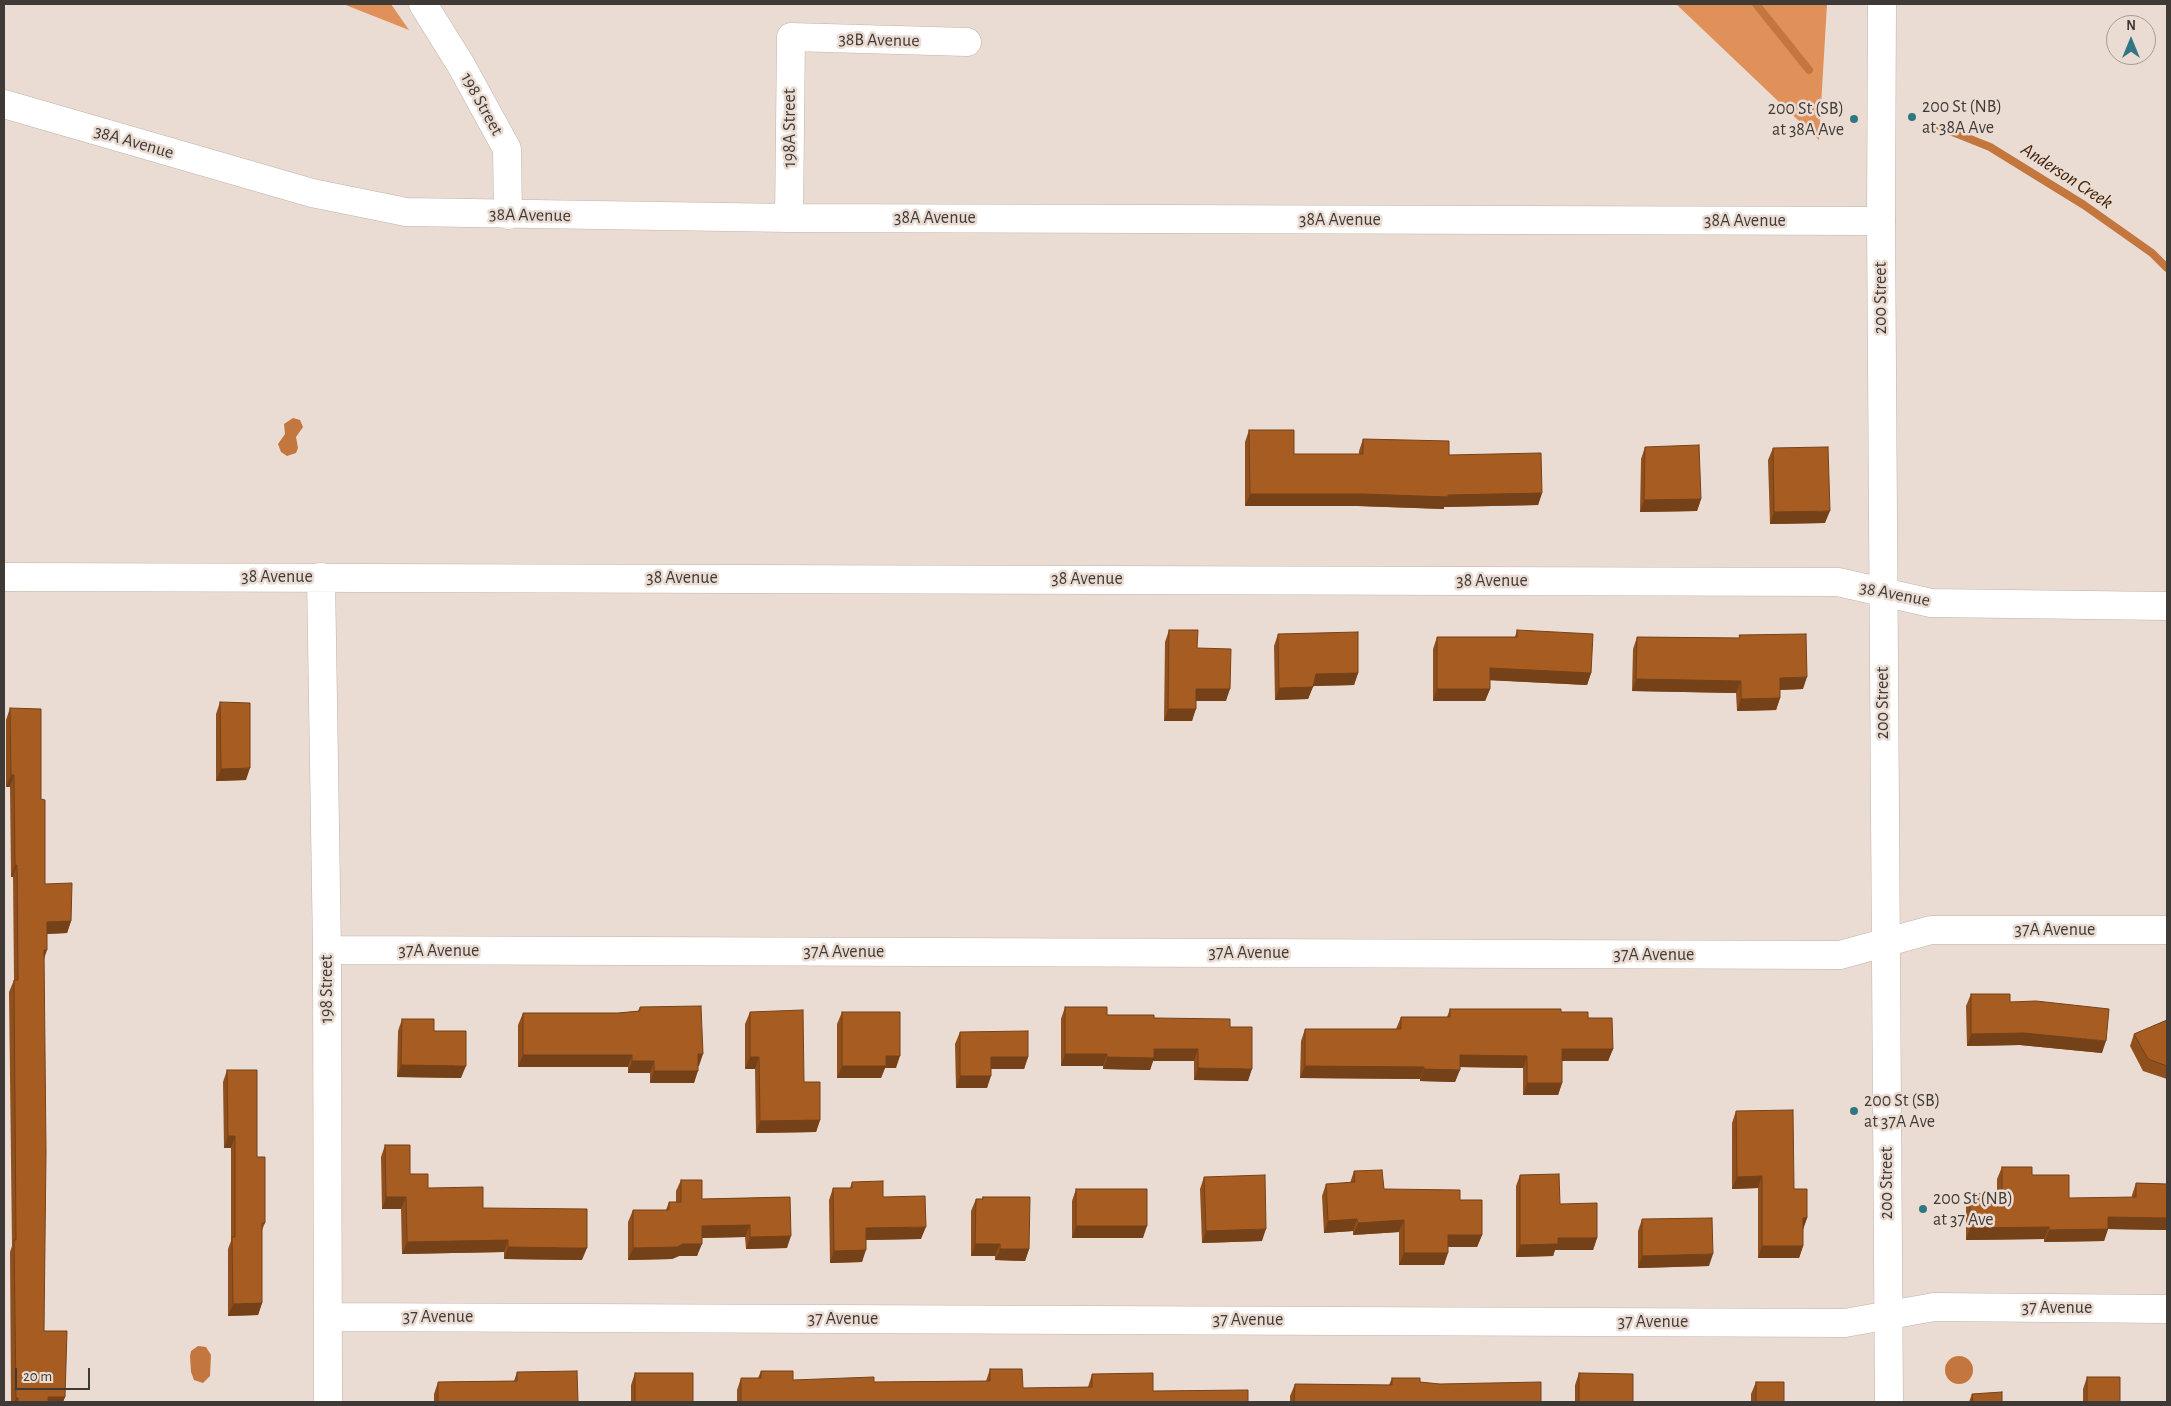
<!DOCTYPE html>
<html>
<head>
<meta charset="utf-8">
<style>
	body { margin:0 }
	#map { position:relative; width:2171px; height:1406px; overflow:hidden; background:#ebdcd3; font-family:"Alegreya Sans",sans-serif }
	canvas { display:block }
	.frame { position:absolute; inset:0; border:5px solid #3f3a36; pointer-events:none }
	.north { position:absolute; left:2106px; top:15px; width:50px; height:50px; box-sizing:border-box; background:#ebdcd3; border:1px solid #a69b94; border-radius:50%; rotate:0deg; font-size:14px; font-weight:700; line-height:20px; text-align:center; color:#3f3a36 }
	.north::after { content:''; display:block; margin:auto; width:18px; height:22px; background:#317783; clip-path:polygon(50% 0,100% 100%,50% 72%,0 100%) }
	.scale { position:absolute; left:15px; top:1368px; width:75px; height:22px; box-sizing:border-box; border:2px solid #3f3a36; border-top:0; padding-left:6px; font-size:15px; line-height:18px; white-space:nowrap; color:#3f3a36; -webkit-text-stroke:4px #ebdcd3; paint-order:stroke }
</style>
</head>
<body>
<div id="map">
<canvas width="2171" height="1406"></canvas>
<div class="frame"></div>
<div class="north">N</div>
<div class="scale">20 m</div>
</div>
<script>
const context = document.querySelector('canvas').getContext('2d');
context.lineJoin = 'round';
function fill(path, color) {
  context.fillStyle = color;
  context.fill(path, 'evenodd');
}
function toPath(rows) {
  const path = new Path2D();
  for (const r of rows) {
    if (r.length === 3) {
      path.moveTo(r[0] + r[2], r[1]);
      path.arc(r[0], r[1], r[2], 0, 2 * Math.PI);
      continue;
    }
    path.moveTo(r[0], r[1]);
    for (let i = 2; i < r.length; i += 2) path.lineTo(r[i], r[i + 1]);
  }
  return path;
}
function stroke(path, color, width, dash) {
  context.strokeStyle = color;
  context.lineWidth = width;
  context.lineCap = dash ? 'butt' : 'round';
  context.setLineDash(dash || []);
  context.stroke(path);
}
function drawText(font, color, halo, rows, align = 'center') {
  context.font = font + ' "Alegreya Sans",sans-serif';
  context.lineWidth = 5;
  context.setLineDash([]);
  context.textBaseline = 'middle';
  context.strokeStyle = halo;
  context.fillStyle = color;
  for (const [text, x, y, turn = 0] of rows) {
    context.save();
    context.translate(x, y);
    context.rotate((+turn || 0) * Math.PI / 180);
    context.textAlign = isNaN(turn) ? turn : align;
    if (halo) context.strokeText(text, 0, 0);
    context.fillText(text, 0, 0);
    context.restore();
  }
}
fill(toPath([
	[343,4,391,4,409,30],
	[1676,4,1827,4,1819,140]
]), '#e0915a');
fill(toPath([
	[293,418,300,420,303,427,296,437,298,448,296,453,287,456,281,452,278,444,285,434,284,424],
	[198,1346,206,1347,211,1355,210,1376,203,1383,194,1380,191,1372,190,1356,191,1351],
	[1959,1370,14]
]), '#c3773f');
stroke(toPath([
	[1756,4,1809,70],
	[1940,127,1990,147,2084,205,2152,253,2167,268]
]), '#c3773f', 8);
const minor = toPath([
	[423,4,461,65,507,149,508,215],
	[4,104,312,193,406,212,789,218,1881,221],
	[789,218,791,37,967,42],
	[4,577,1838,582,1931,603,2167,606],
	[321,577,327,950,328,1402],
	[327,950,1840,955,1931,930,2167,930],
	[328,1317,1845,1323,1934,1307,2167,1309]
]);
const major = toPath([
	[1882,4,1881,221,1889,1402]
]);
stroke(minor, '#c0b2a9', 29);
stroke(major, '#c0b2a9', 29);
stroke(minor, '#fff', 28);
stroke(major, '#fff', 28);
fill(toPath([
	[1249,430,1294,454,1359,454,1359,451,1363,439,1449,455,1542,493,1538,505,1444,507,1444,509,1358,506,1245,506,1245,442],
	[1645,447,1701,499,1697,511,1640,512,1641,459],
	[1773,448,1825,523,1770,524,1768,460],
	[1169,630,1197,648,1226,701,1196,701,1192,721,1164,721,1165,642],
	[1517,630,1591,673,1587,685,1490,680,1490,689,1485,701,1433,701,1433,649,1437,637,1515,637],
	[1278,634,1358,673,1354,685,1313,686,1308,699,1275,700,1274,646],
	[1739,635,1803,689,1780,690,1780,698,1776,710,1737,711,1736,693,1632,691,1633,649,1637,637,1739,638],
	[220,702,246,780,216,781,216,714],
	[10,708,41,799,45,884,71,921,67,933,47,934,44,960,44,1331,65,1397,63,1402,11,1402,10,1252,12,1246,9,992,14,980,13,877,11,877,10,787,6,787,6,720],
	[1971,994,2010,1002,2102,1053,2020,1045,1967,1046,1966,1006],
	[640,1007,699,1066,698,1066,694,1083,650,1083,650,1073,628,1073,628,1067,518,1067,518,1025,523,1013,618,1013,638,1011],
	[1065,1007,1107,1015,1154,1018,1230,1027,1248,1081,1194,1080,1194,1061,1153,1061,1150,1070,1103,1069,1103,1066,1061,1066,1061,1019],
	[1450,1009,1561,1012,1588,1018,1613,1049,1608,1061,1562,1061,1562,1083,1558,1095,1523,1095,1523,1068,1460,1067,1455,1082,1420,1081,1420,1079,1300,1078,1301,1041,1305,1029,1396,1029,1401,1017,1447,1017],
	[750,1012,804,1082,820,1120,816,1132,756,1133,755,1069,745,1069,745,1024],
	[842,1012,896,1068,885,1068,881,1078,837,1078,837,1024],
	[402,1019,434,1031,461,1078,397,1077,398,1031],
	[2167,1020,2167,1079,2143,1071,2130,1046,2134,1034],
	[960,1032,1028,1057,1024,1069,991,1069,987,1088,956,1088,955,1044],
	[227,1070,257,1157,265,1223,262,1230,262,1303,258,1315,228,1316,228,1249,231,1241,231,1148,224,1148,223,1082],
	[1736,1111,1794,1189,1807,1218,1803,1228,1803,1246,1799,1258,1758,1258,1758,1188,1732,1189,1732,1123],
	[385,1145,410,1174,428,1188,483,1208,582,1260,504,1259,504,1252,402,1254,401,1209,382,1209,381,1157],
	[2002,1167,2032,1175,2069,1198,2132,1198,2132,1195,2136,1183,2167,1184,2167,1230,2108,1229,2104,1241,2044,1242,2044,1239,1966,1240,1966,1206,1970,1194,1997,1193,1997,1179],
	[1354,1171,1384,1189,1460,1200,1482,1235,1477,1247,1448,1247,1444,1265,1399,1265,1399,1232,1353,1235,1353,1231,1324,1233,1322,1196,1326,1184,1350,1183],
	[1520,1175,1560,1204,1597,1238,1593,1250,1555,1250,1553,1256,1516,1257,1516,1186],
	[1204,1177,1262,1241,1202,1243,1200,1189],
	[681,1180,702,1199,790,1197,787,1248,746,1249,745,1237,702,1238,697,1256,679,1256,672,1259,628,1260,628,1222,633,1210,666,1210,669,1202,676,1202,676,1191],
	[852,1182,883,1197,921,1239,866,1240,862,1262,830,1263,829,1200,833,1188,850,1188],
	[1076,1189,1143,1238,1072,1238,1072,1201],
	[983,1197,1029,1249,1025,1261,995,1260,995,1256,971,1256,971,1211,976,1199,982,1199],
	[1642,1219,1709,1266,1638,1268,1638,1231],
	[990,1369,1023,1388,1088,1387,1092,1374,1153,1391,1248,1402,737,1402,737,1390,741,1378,758,1378,761,1371,793,1380,874,1382,986,1381],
	[517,1372,578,1402,434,1402,434,1394,438,1382,514,1381],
	[635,1373,693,1402,631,1402,631,1385],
	[1579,1373,1633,1402,1575,1402,1575,1385],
	[2087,1377,2120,1402,2083,1402,2083,1389],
	[1392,1378,1420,1382,1541,1402,1290,1402,1290,1396,1295,1384,1389,1385],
	[1756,1382,1784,1402,1751,1402,1751,1394],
	[1972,1394,2002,1402,1969,1402]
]), '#90501d');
fill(toPath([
	[1542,493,1538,505,1444,507,1444,509,1358,506,1245,506,1250,494,1362,494,1448,495],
	[1701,499,1697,511,1640,512,1644,500],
	[1830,511,1825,523,1770,524,1774,512],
	[1490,668,1591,673,1587,685,1485,680],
	[1358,673,1354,685,1312,686,1316,674],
	[1807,677,1803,689,1776,690,1780,678],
	[1636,679,1741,681,1736,693,1632,691],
	[1313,687,1308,699,1275,700,1279,688],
	[1196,689,1230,689,1226,701,1192,701],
	[1437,689,1490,689,1485,701,1433,701],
	[1780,698,1776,710,1737,711,1741,699],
	[1168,709,1196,709,1192,721,1164,721],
	[250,768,246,780,216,781,221,769],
	[11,775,14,775,10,787,6,787],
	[15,865,17,865,13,877,11,877],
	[71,921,67,933,43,934,47,922],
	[44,950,47,950,43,962],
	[2024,1033,2106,1041,2102,1053,2020,1045,1967,1046,1971,1034],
	[1154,1049,1198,1049,1194,1061,1153,1061,1150,1070,1103,1069,1107,1057],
	[1562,1049,1613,1049,1608,1061,1558,1061],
	[698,1054,703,1054,699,1066,693,1066],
	[1065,1054,1107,1054,1103,1066,1061,1066],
	[523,1055,632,1055,628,1067,518,1067],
	[1460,1055,1527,1056,1523,1068,1456,1067],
	[886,1056,900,1056,896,1068,885,1068,881,1078,837,1078,842,1066],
	[750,1057,759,1057,755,1069,745,1069],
	[991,1057,1028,1057,1024,1069,986,1069],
	[632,1061,654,1061,650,1073,628,1073],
	[401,1065,466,1066,461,1078,397,1077],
	[1305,1066,1424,1067,1420,1079,1300,1078],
	[1198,1068,1252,1069,1248,1081,1194,1080],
	[1424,1069,1460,1070,1455,1082,1420,1081],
	[654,1071,698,1071,694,1083,650,1083],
	[960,1076,991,1076,987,1088,956,1088],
	[1527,1083,1562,1083,1558,1095,1523,1095],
	[820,1120,816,1132,756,1133,760,1121],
	[228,1136,235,1136,231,1148,224,1148],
	[1762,1176,1758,1188,1732,1189,1737,1177],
	[386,1197,406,1197,401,1209,382,1209],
	[2108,1217,2167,1218,2167,1230,2108,1229,2104,1241,2044,1242,2049,1230],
	[1803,1218,1807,1218,1803,1230],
	[1357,1219,1353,1231,1324,1233,1328,1221],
	[1404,1220,1399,1232,1353,1235,1358,1223],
	[750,1225,745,1237,698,1238,702,1226],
	[1076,1226,1147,1226,1143,1238,1072,1238],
	[926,1227,921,1239,862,1240,866,1228],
	[2049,1227,2044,1239,1966,1240,1970,1228],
	[1266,1229,1262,1241,1202,1243,1206,1231],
	[1448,1235,1482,1235,1477,1247,1444,1247],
	[791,1236,787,1248,746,1249,750,1237],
	[1558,1238,1597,1238,1593,1250,1555,1250,1553,1256,1516,1257,1520,1245],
	[508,1240,504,1252,402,1254,407,1242],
	[683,1244,702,1244,697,1256,679,1256,672,1259,628,1260,633,1248],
	[975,1244,1000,1244,995,1256,971,1256],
	[1762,1246,1803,1246,1799,1258,1758,1258],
	[508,1247,587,1248,582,1260,504,1259],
	[1000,1249,1029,1249,1025,1261,995,1260],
	[866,1250,862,1262,830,1263,834,1251],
	[1404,1253,1448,1253,1444,1265,1399,1265],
	[1713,1254,1709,1266,1638,1268,1642,1256],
	[262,1303,258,1315,228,1316,233,1304],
	[48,1397,65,1397,63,1402,46,1402],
	[16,1398,18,1398,16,1402,14,1402]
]), '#754118');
const building = toPath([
	[1249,430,1294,430,1294,454,1363,454,1363,439,1449,441,1449,455,1541,453,1542,493,1448,495,1448,497,1362,494,1250,494,1249,430],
	[1699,445,1701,499,1644,500,1645,447,1699,445],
	[1828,447,1830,511,1774,512,1773,448,1828,447],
	[1169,630,1198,630,1197,648,1231,649,1230,689,1196,689,1196,709,1168,709,1169,630],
	[1517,630,1593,634,1591,673,1490,668,1490,689,1437,689,1437,637,1517,637,1517,630],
	[1358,632,1358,673,1316,674,1313,687,1279,688,1278,634,1358,632],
	[1806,634,1807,677,1780,678,1780,698,1741,699,1741,681,1636,679,1637,637,1740,638,1739,635,1806,634],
	[220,702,250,703,250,768,221,769,220,702],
	[10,708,41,709,41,799,45,800,45,884,72,883,71,921,47,922,47,950,44,950,46,1152,44,1331,67,1331,65,1397,48,1397,48,1402,18,1402,18,1398,16,1398,14,1240,16,1240,14,980,18,980,17,865,15,865,14,775,11,775,10,708],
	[1971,994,2010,994,2010,1002,2036,1001,2109,1009,2106,1041,2024,1033,1971,1034,1971,994],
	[701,1006,703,1054,698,1054,698,1071,654,1071,654,1061,632,1061,632,1055,523,1055,523,1013,618,1013,640,1011,640,1007,701,1006],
	[1065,1007,1107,1007,1107,1015,1154,1015,1154,1018,1230,1019,1230,1027,1252,1027,1252,1069,1198,1068,1198,1049,1154,1049,1154,1058,1107,1057,1107,1054,1065,1054,1065,1007],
	[1450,1009,1561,1009,1561,1012,1588,1012,1588,1018,1612,1018,1613,1049,1562,1049,1562,1083,1527,1083,1527,1056,1460,1055,1460,1070,1424,1069,1424,1067,1305,1066,1305,1029,1401,1029,1401,1017,1450,1017,1450,1009],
	[803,1010,804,1082,820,1082,820,1120,760,1121,759,1057,750,1057,750,1012,803,1010],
	[842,1012,900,1012,900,1056,886,1056,886,1066,842,1066,842,1012],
	[402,1019,434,1019,434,1031,466,1031,466,1066,401,1065,402,1019],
	[2167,1020,2167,1066,2148,1059,2134,1034,2167,1020],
	[1028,1031,1028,1057,991,1057,991,1076,960,1076,960,1032,1028,1031],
	[227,1070,257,1070,257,1157,265,1157,265,1223,262,1223,262,1303,233,1304,232,1237,235,1237,235,1136,228,1136,227,1070],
	[1793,1110,1794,1189,1807,1189,1807,1218,1803,1218,1803,1246,1762,1246,1762,1176,1737,1177,1736,1111,1793,1110],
	[385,1145,410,1145,410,1174,428,1174,428,1188,483,1187,483,1208,587,1209,587,1248,508,1247,508,1240,407,1242,406,1197,386,1197,385,1145],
	[2002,1167,2032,1167,2032,1175,2069,1175,2069,1198,2136,1197,2136,1183,2167,1184,2167,1218,2108,1217,2108,1229,2049,1230,2049,1227,1970,1228,1970,1194,2002,1193,2002,1167],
	[1382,1170,1384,1189,1460,1190,1460,1200,1482,1200,1482,1235,1448,1235,1448,1253,1404,1253,1404,1220,1358,1223,1357,1219,1328,1221,1326,1184,1355,1182,1354,1171,1382,1170],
	[1559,1174,1560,1204,1597,1203,1597,1238,1558,1238,1558,1244,1520,1245,1520,1175,1559,1174],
	[1265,1175,1266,1229,1206,1231,1204,1177,1265,1175],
	[681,1180,702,1180,702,1199,790,1197,791,1236,750,1237,750,1225,702,1226,702,1244,683,1244,677,1247,633,1248,633,1210,669,1210,669,1202,681,1202,681,1180],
	[883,1181,883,1197,925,1196,926,1227,866,1228,866,1250,834,1251,833,1188,852,1188,852,1182,883,1181],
	[1076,1189,1147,1189,1147,1226,1076,1226,1076,1189],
	[983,1197,1030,1197,1029,1249,1000,1249,1000,1244,975,1244,976,1199,983,1199,983,1197],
	[1712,1218,1713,1254,1642,1256,1642,1219,1712,1218],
	[990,1369,1022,1369,1023,1388,1092,1387,1092,1374,1153,1373,1153,1391,1248,1390,1248,1402,741,1402,741,1378,761,1378,761,1371,793,1371,793,1380,874,1377,874,1382,990,1381,990,1369],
	[577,1371,578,1402,438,1402,438,1382,517,1381,517,1372,577,1371],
	[635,1373,693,1373,693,1402,635,1402,635,1373],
	[1579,1373,1633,1374,1633,1402,1579,1402,1579,1373],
	[2087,1377,2120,1377,2120,1402,2087,1402,2087,1377],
	[1392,1378,1420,1378,1420,1382,1440,1384,1541,1382,1541,1402,1294,1402,1295,1384,1392,1385,1392,1378],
	[1756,1382,1784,1382,1784,1402,1756,1402,1756,1382],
	[2002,1392,2002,1402,1973,1402,1972,1394,2002,1392]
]);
fill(building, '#a75d22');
stroke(building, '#754118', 1);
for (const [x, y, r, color] of [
	[1912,117,5,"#317783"],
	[1854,119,5,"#317783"],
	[1854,1111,5,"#317783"],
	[1923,1209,5,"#317783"]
]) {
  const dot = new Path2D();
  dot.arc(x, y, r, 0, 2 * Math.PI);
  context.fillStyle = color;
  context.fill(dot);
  stroke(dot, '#ebdcd3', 2);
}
drawText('18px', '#3f3a36', '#ebdcd3', [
	["38B Avenue",879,40,1],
	["198 Street",482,104,61],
	["198A Street",790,128,-90],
	["38A Avenue",134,142,16],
	["38A Avenue",530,215,1],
	["38A Avenue",935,218],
	["38A Avenue",1340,220],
	["38A Avenue",1745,221],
	["200 Street",1881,298,-90],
	["38 Avenue",277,577],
	["38 Avenue",682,578],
	["38 Avenue",1087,579],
	["38 Avenue",1492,581],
	["38 Avenue",1895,594,11],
	["200 Street",1883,703,-90],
	["37A Avenue",2055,930],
	["37A Avenue",439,951],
	["37A Avenue",844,952],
	["37A Avenue",1249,953],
	["37A Avenue",1654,955],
	["198 Street",327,989,-90],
	["200 Street",1887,1183,-90],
	["37 Avenue",2057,1308],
	["37 Avenue",438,1317],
	["37 Avenue",843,1319],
	["37 Avenue",1248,1320],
	["37 Avenue",1653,1322]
]);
drawText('18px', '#3f3a36', '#ebdcd3', [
	["200 St (NB)",1922,107],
	["at 38A Ave",1922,128],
	["200 St (SB)",1844,109,"right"],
	["at 38A Ave",1844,130,"right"],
	["200 St (SB)",1864,1101],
	["at 37A Ave",1864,1122],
	["200 St (NB)",1933,1199],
	["at 37 Ave",1933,1220]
], 'left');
drawText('italic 19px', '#3f2007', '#ebdcd3', [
	["Anderson Creek",2067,176,33]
]);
</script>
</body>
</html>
